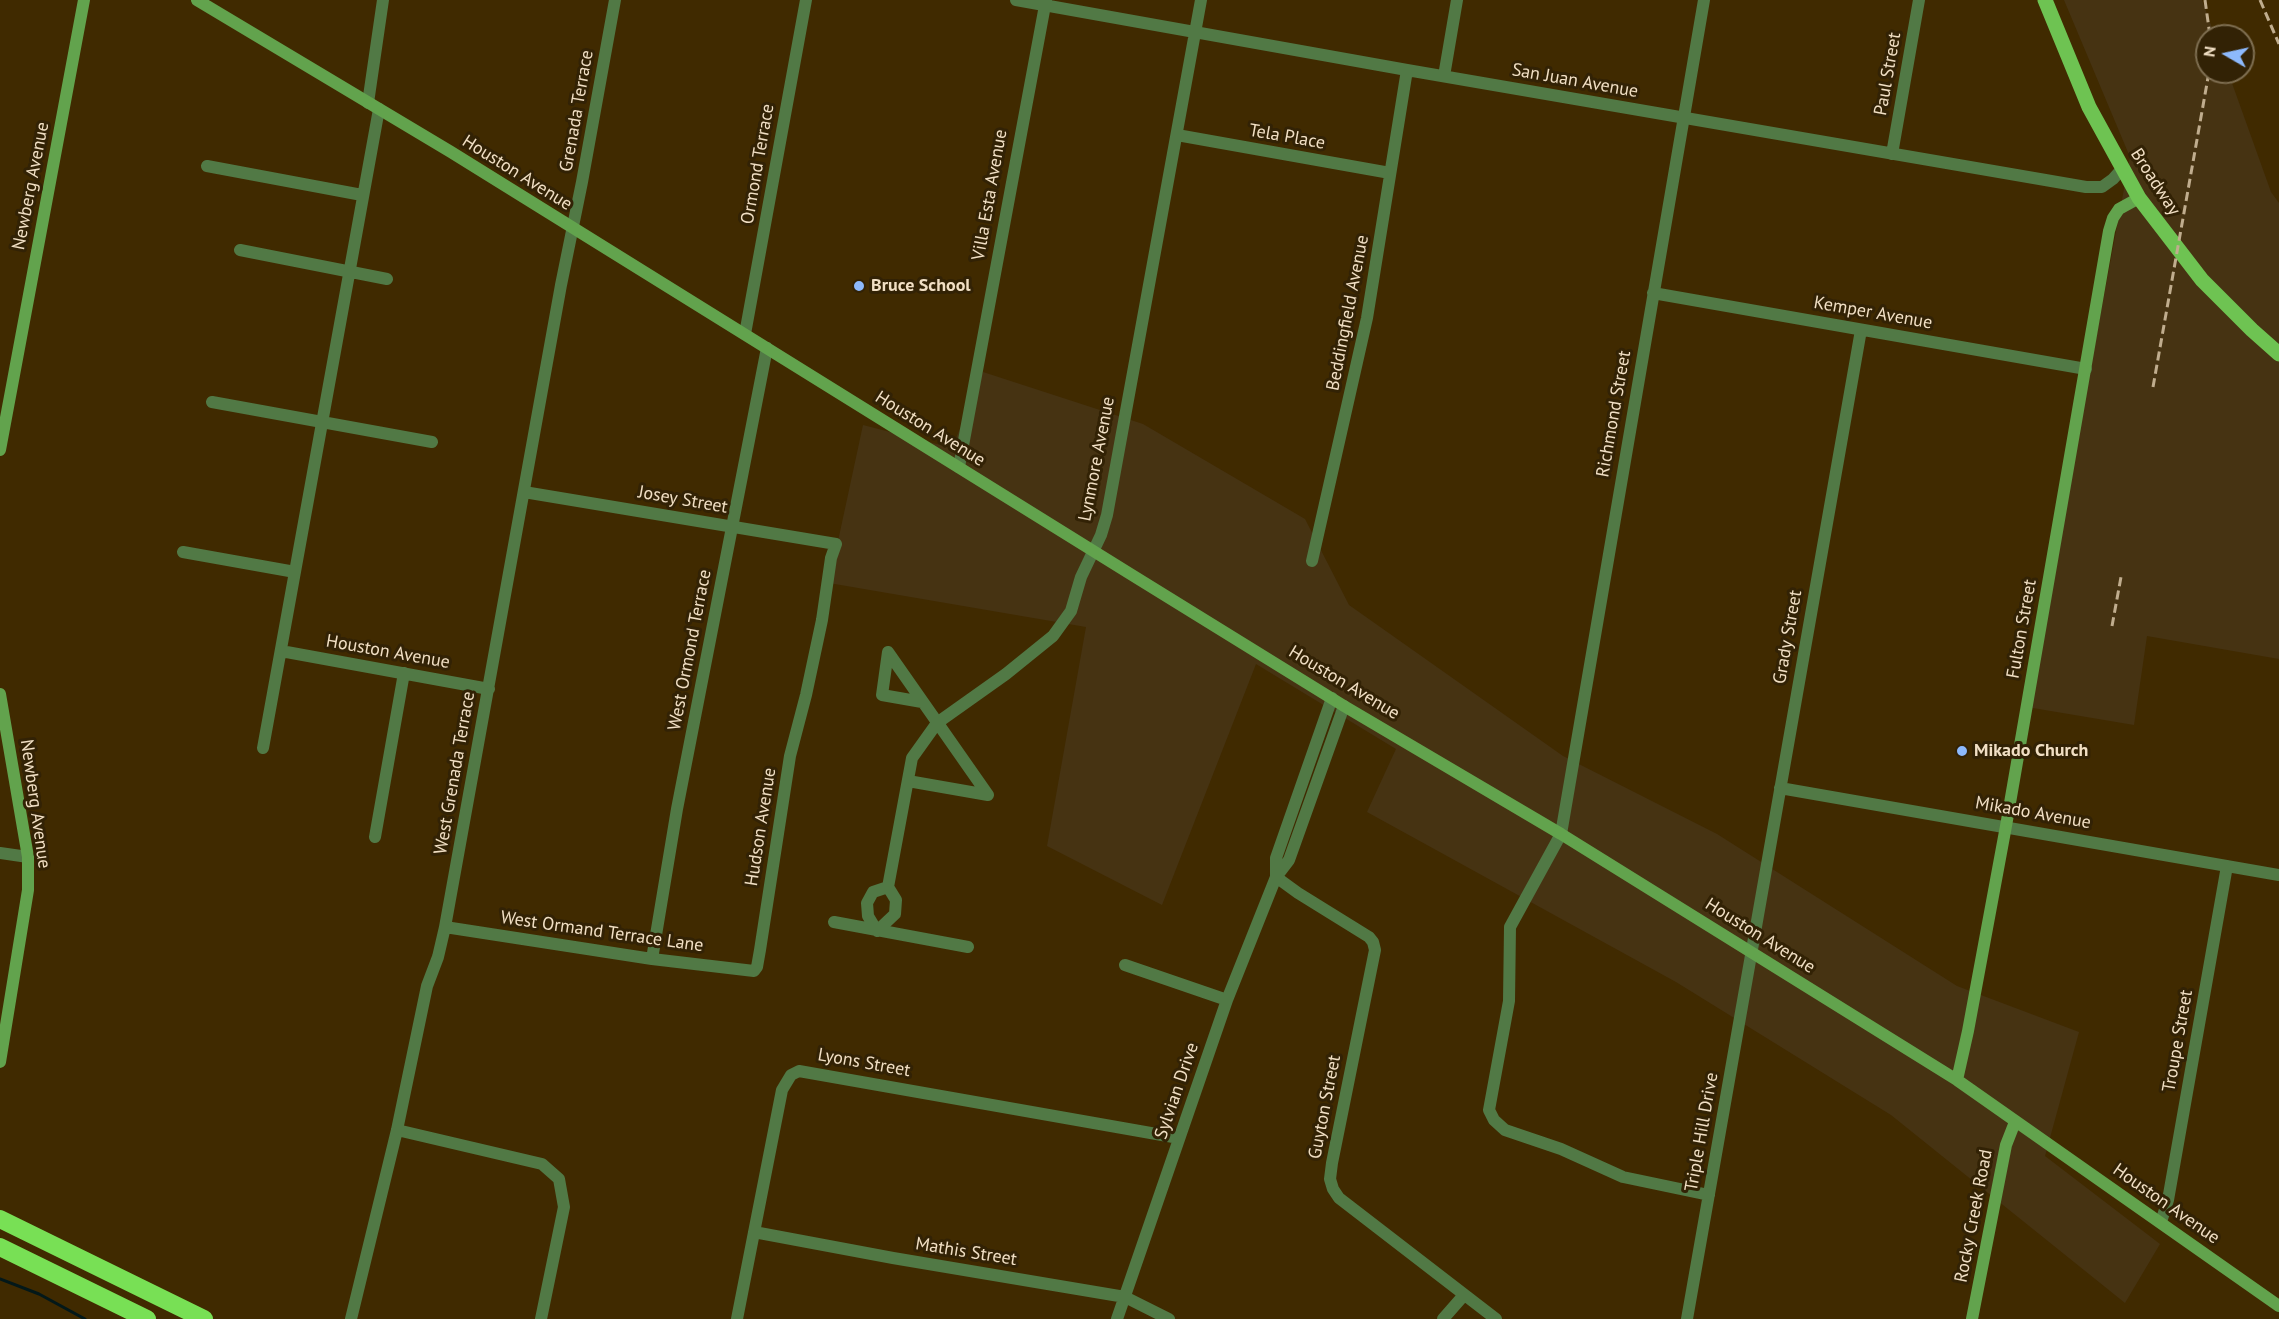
<!DOCTYPE html>
<html>
<head>
<meta charset="utf-8">
<style>
	body { margin:0 }
	#map { position:relative; width:2279px; height:1319px; overflow:hidden; background:#402a00; font-family:"PT Sans",sans-serif }
	canvas { display:block }
	.north { position:absolute; left:2195px; top:24px; width:60px; height:60px; box-sizing:border-box; background:#322205; border:2px solid #7e6e51; border-radius:50%; rotate:279deg; font-size:16px; font-weight:700; line-height:24px; text-align:center; color:#f1dfc4 }
	.north::after { content:''; display:block; margin:auto; width:21px; height:27px; background:#8db9fc; clip-path:polygon(50% 0,100% 100%,50% 72%,0 100%) }
</style>
</head>
<body>
<div id="map">
<canvas width="2279" height="1319"></canvas>
<div class="north">N</div>
</div>
<script>
const context = document.querySelector('canvas').getContext('2d');
context.lineJoin = 'round';
function fill(path, color) {
  context.fillStyle = color;
  context.fill(path, 'evenodd');
}
function toPath(rows) {
  const path = new Path2D();
  for (const r of rows) {
    path.moveTo(r[0], r[1]);
    for (let i = 2; i < r.length; i += 2) path.lineTo(r[i], r[i + 1]);
  }
  return path;
}
function stroke(path, color, width, dash) {
  context.strokeStyle = color;
  context.lineWidth = width;
  context.lineCap = dash ? 'butt' : 'round';
  context.setLineDash(dash || []);
  context.stroke(path);
}
function drawText(font, color, halo, rows, align = 'center') {
  context.font = font + ' "PT Sans",sans-serif';
  context.lineWidth = 6;
  context.setLineDash([]);
  context.textBaseline = 'middle';
  context.strokeStyle = halo;
  context.fillStyle = color;
  for (const [text, x, y, turn = 0] of rows) {
    context.save();
    context.translate(x, y);
    context.rotate((+turn || 0) * Math.PI / 180);
    context.textAlign = isNaN(turn) ? turn : align;
    if (halo) context.strokeText(text, 0, 0);
    context.fillText(text, 0, 0);
    context.restore();
  }
}
fill(toPath([
	[2064,0,2202,0,2215,36,2207,36,2207,72,2228,72,2271,192,2279,203,2279,659,2147,636,2134,725,2027,707,2130,157],
	[983,372,1143,424,1305,519,1349,605,1563,756,1717,834,1957,986,2079,1032,2045,1156,2160,1244,2125,1303,1891,1115,1676,982,1367,812,1396,749,1256,664,1162,905,1047,846,1086,627,829,583,863,425,952,448]
]), '#463312');
stroke(toPath([
	[0,1279,39,1294,85,1319]
]), '#031819', 3);
stroke(toPath([
	[1016,0,1407,70,2086,187,2102,187,2113,179,2122,169],
	[1704,0,1561,834,1510,927,1509,1001,1489,1110,1494,1120,1505,1130,1561,1149,1623,1177,1709,1195],
	[1444,76,1457,0],
	[368,103,383,0],
	[1177,135,1390,173],
	[1892,154,1919,0],
	[207,166,362,195],
	[240,250,387,279],
	[1653,293,2086,369],
	[745,334,806,0],
	[212,402,432,442],
	[959,467,1046,0],
	[183,552,295,572],
	[1312,561,1367,318,1407,70],
	[281,651,489,689],
	[263,748,379,109],
	[908,781,988,795,888,652,882,695,922,702],
	[1780,788,2279,875],
	[375,837,404,673],
	[0,853,28,857],
	[1276,877,1298,893,1369,937,1373,942,1375,950,1332,1163,1330,1179,1333,1189,1339,1198,1496,1319],
	[1276,877,1276,858,1332,698],
	[888,887,873,892,867,903,868,916,877,931,895,914,896,900,888,887,912,758,937,723,1006,674,1053,636,1071,611,1081,577,1101,535,1107,515,1201,0],
	[834,922,968,947],
	[445,927,652,959,754,971,757,967,760,950,790,756,806,695,822,620,831,558,836,544,524,492],
	[652,959,677,809,767,348],
	[1125,965,1227,1000],
	[397,1130,542,1164,559,1179,564,1207,541,1319],
	[2161,1222,2168,1200,2227,866],
	[754,1232,893,1258,1125,1297,1169,1319],
	[351,1319,397,1130,427,986,438,957,445,927,561,285,582,182,615,0],
	[737,1319,782,1090,791,1075,799,1071,1179,1138],
	[1117,1319,1227,1000,1276,877,1289,860,1344,706],
	[1443,1319,1464,1295],
	[1687,1319,1861,330]
]), '#517945', 12);
stroke(toPath([
	[197,0,451,152,1132,575,1344,706,1561,834,1957,1080,2279,1306],
	[0,450,84,0],
	[0,694,28,857,28,890,0,1062],
	[1957,1080,1968,1031,2006,826,2109,231,2113,218,2119,209,2139,198],
	[1972,1319,2006,1145,2015,1122]
]), '#62a34d', 12);
stroke(toPath([
	[2045,0,2089,107,2139,198,2202,280,2252,330,2279,354]
]), '#6ec352', 15);
stroke(toPath([
	[0,1219,204,1319],
	[0,1247,147,1319]
]), '#78e055', 18);
stroke(toPath([
	[2205,0,2210,36],
	[2260,0,2279,44],
	[2153,387,2209,72],
	[2112,626,2121,577]
]), '#c0ad8e', 3, [9, 4.5]);
for (const [x, y, r, color] of [
	[859,286,6,"#8db9fc"],
	[1962,751,6,"#8db9fc"]
]) {
  const dot = new Path2D();
  dot.arc(x, y, r, 0, 2 * Math.PI);
  context.fillStyle = color;
  context.fill(dot);
  stroke(dot, '#322205', 2);
}
drawText('18px', '#f1dfc4', '#322205', [
	["Paul Street",1888,74,-80],
	["San Juan Avenue",1575,81,10],
	["Grenada Terrace",577,111,-80],
	["Tela Place",1287,137,10],
	["Ormond Terrace",758,164,-80],
	["Houston Avenue",517,173,32],
	["Broadway",2155,182,57],
	["Newberg Avenue",31,186,-79],
	["Villa Esta Avenue",990,195,-80],
	["Beddingfield Avenue",1348,313,-79],
	["Kemper Avenue",1873,313,10],
	["Richmond Street",1614,414,-80],
	["Houston Avenue",930,429,32],
	["Lynmore Avenue",1097,459,-79],
	["Josey Street",683,500,10],
	["Fulton Street",2022,629,-80],
	["Grady Street",1788,637,-80],
	["West Ormond Terrace",690,650,-79],
	["Houston Avenue",388,652,10],
	["Houston Avenue",1344,683,31],
	["West Grenada Terrace",455,773,-80],
	["Newberg Avenue",35,804,82],
	["Mikado Avenue",2033,813,10],
	["Hudson Avenue",761,827,-81],
	["West Ormand Terrace Lane",602,932,8],
	["Houston Avenue",1760,936,32],
	["Troupe Street",2178,1041,-80],
	["Lyons Street",864,1063,10],
	["Sylvian Drive",1177,1091,-71],
	["Guyton Street",1325,1107,-79],
	["Triple Hill Drive",1702,1132,-80],
	["Houston Avenue",2166,1204,35],
	["Rocky Creek Road",1974,1216,-79],
	["Mathis Street",966,1252,9]
]);
drawText('bold 18px', '#f1dfc4', '#322205', [
	["Bruce School",871,286],
	["Mikado Church",1974,751]
], 'left');
</script>
</body>
</html>
